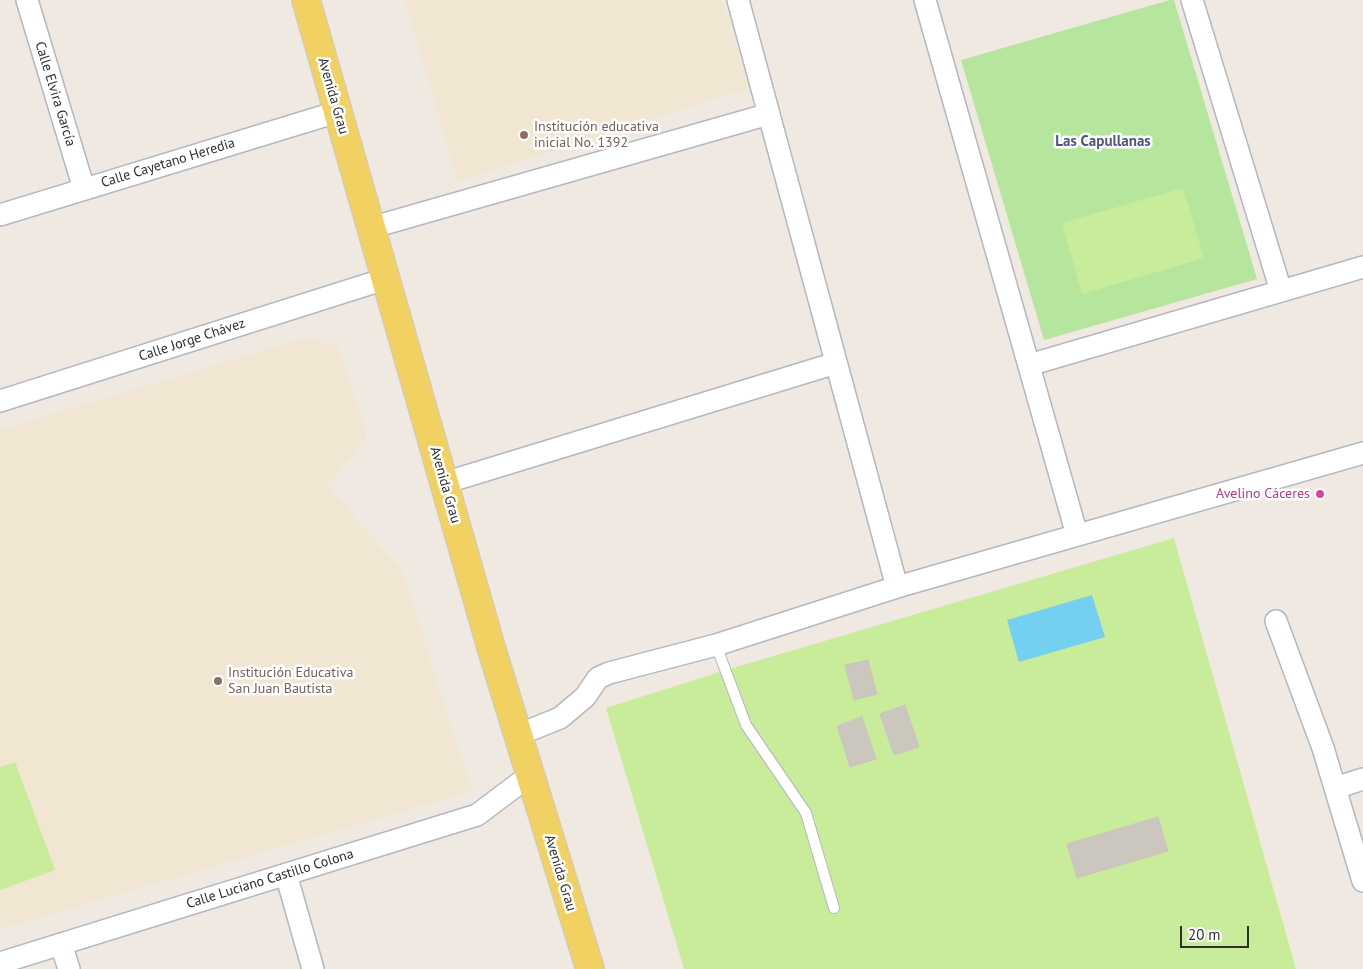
<!DOCTYPE html>
<html>
<head>
<meta charset="utf-8">
<style>
	body { margin:0 }
	#map { position:relative; width:1363px; height:969px; overflow:hidden; background:#efe9e1; font-family:"PT Sans",sans-serif }
	canvas { display:block }
	.scale { position:absolute; left:1180px; top:926px; width:69px; height:22px; box-sizing:border-box; border:2px solid #2e2e2e; border-top:0; padding-left:6px; font-size:15px; line-height:18px; white-space:nowrap; color:#2e2e2e; -webkit-text-stroke:4px #fff; paint-order:stroke }
</style>
</head>
<body>
<div id="map">
<canvas width="1363" height="969"></canvas>
<div class="scale">20 m</div>
</div>
<script>
const context = document.querySelector('canvas').getContext('2d');
context.lineJoin = 'round';
function fill(path, color) {
  context.fillStyle = color;
  context.fill(path, 'evenodd');
}
function toPath(rows) {
  const path = new Path2D();
  for (const r of rows) {
    path.moveTo(r[0], r[1]);
    for (let i = 2; i < r.length; i += 2) path.lineTo(r[i], r[i + 1]);
  }
  return path;
}
function stroke(path, color, width, dash) {
  context.strokeStyle = color;
  context.lineWidth = width;
  context.lineCap = dash ? 'butt' : 'round';
  context.setLineDash(dash || []);
  context.stroke(path);
}
function drawText(font, color, halo, rows, align = 'center') {
  context.font = font + ' "PT Sans",sans-serif';
  context.lineWidth = 5;
  context.setLineDash([]);
  context.textBaseline = 'middle';
  context.strokeStyle = halo;
  context.fillStyle = color;
  for (const [text, x, y, turn = 0] of rows) {
    context.save();
    context.translate(x, y);
    context.rotate((+turn || 0) * Math.PI / 180);
    context.textAlign = isNaN(turn) ? turn : align;
    if (halo) context.strokeText(text, 0, 0);
    context.fillText(text, 0, 0);
    context.restore();
  }
}
fill(toPath([
	[405,0,722,0,749,88,458,181],
	[306,338,338,347,367,437,327,486,402,571,472,791,0,929,0,430]
]), '#f0e6d1');
fill(toPath([
	[1170,0,1174,0,1257,279,1044,340,961,60]
]), '#b6e59e');
fill(toPath([
	[1183,188,1204,258,1082,294,1062,223],
	[1174,538,1296,969,684,969,606,708,726,670],
	[15,762,55,870,0,890,0,767]
]), '#c9ec9a');
fill(toPath([
	[1092,595,1105,637,1019,662,1007,620]
]), '#75cff0');
const building = toPath([
	[868,660,877,694,854,700,845,665,868,660],
	[905,705,919,747,894,755,880,714,905,705],
	[862,717,876,759,850,767,837,726,862,717],
	[1158,817,1168,851,1077,878,1067,844,1158,817]
]);
fill(building, '#cbc7bf');
stroke(building, '#cbc5ba', 1);
const lane = toPath([
	[716,645,746,725,806,813,834,908]
]);
const street = toPath([
	[27,0,84,189],
	[738,0,897,587],
	[925,0,1077,535],
	[1192,0,1281,291],
	[0,215,337,112],
	[370,228,769,114],
	[1029,365,1363,267],
	[0,401,385,279],
	[444,483,836,363],
	[1276,621,1323,748,1363,881],
	[518,735,560,718,585,697,598,678,609,673,716,645,897,587,1363,453],
	[1335,788,1363,779],
	[286,874,313,969],
	[61,944,69,969],
	[0,963,477,815,530,775]
]);
const primary = toPath([
	[306,0,491,647,590,969]
]);
stroke(lane, '#b4b7c1', 12);
stroke(street, '#b4b7c1', 24);
stroke(primary, '#c9c9c9', 30);
stroke(lane, '#fff', 10);
stroke(street, '#fff', 21);
stroke(primary, '#f2d163', 28);
for (const [x, y, r, color] of [
	[524,135,5,"#8d6e63"],
	[1320,494,5,"#d1479c"],
	[218,681,5,"#8d6e63"]
]) {
  const dot = new Path2D();
  dot.arc(x, y, r, 0, 2 * Math.PI);
  context.fillStyle = color;
  context.fill(dot);
  stroke(dot, '#fff', 2);
}
drawText('14px', '#2e2e2e', '#fff', [
	["Calle Elvira García",55,94,73],
	["Avenida Grau",333,96,74],
	["Calle Cayetano Heredia",168,163,-17],
	["Calle Jorge Chávez",192,340,-18],
	["Avenida Grau",445,485,74],
	["Avenida Grau",560,873,73],
	["Calle Luciano Castillo Colona",270,879,-17]
]);
drawText('14px', '#785e54', '#fff', [
	["Institución educativa",534,127],
	["inicial No. 1392",534,143],
	["Institución Educativa",228,673],
	["San Juan Bautista",228,689]
], 'left');
drawText('14px', '#b23c85', '#fff', [
	["Avelino Cáceres",1310,494]
], 'right');
drawText('bold 15px', '#4d5680', '#fff', [
	["Las Capullanas",1103,142]
]);
</script>
</body>
</html>
